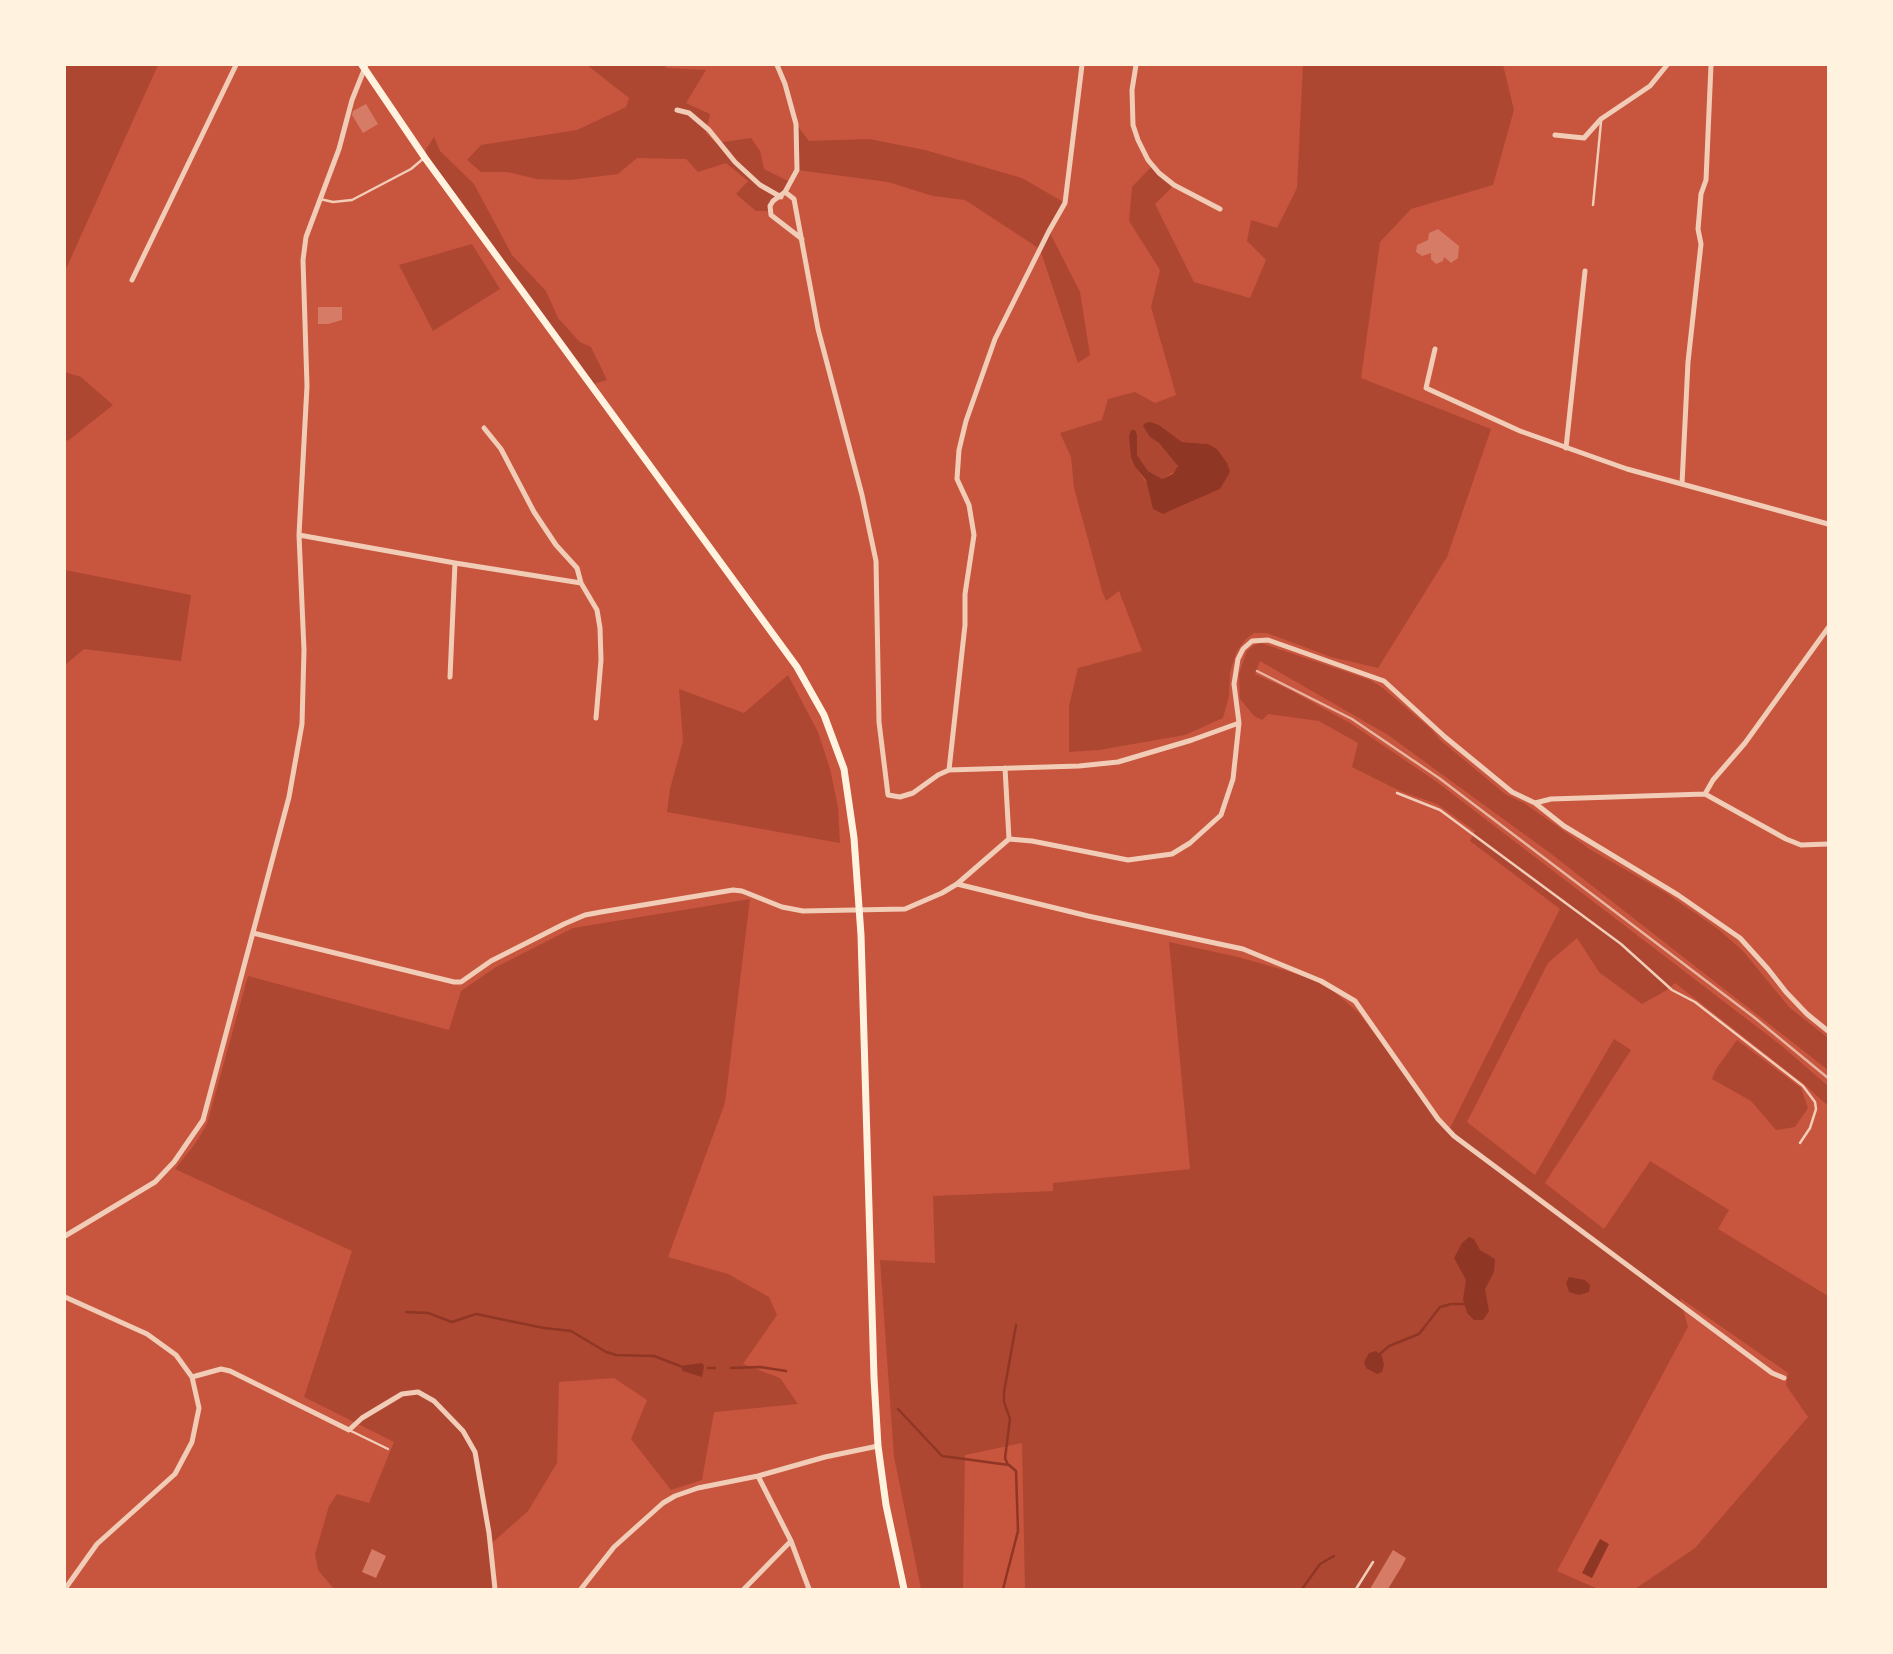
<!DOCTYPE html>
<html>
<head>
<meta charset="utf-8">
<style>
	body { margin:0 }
	#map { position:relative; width:1893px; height:1654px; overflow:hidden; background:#c8553d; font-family:"DejaVu Sans",sans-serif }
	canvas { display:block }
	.frame { position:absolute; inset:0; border:66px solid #fff3e0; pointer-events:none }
</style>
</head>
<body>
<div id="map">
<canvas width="1893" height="1654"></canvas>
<div class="frame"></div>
</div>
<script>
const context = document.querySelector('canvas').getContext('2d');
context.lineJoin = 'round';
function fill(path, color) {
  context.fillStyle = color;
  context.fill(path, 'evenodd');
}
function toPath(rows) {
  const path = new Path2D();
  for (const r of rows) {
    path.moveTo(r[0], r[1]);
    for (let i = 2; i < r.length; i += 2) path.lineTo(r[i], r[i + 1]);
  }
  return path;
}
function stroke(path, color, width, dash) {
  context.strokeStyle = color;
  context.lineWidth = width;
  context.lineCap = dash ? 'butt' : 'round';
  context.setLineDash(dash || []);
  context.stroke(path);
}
fill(toPath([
	[65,65,158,65,65,271],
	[587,65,664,65,667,68,706,70,686,103,710,114,706,133,716,143,751,138,760,151,764,169,792,183,773,201,771,211,756,211,736,194,748,181,726,163,698,172,686,159,637,158,618,174,570,180,537,179,507,172,481,172,467,160,481,145,577,130,626,107,629,98],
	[1303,65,1503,65,1514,110,1493,185,1411,209,1380,242,1361,378,1491,429,1447,557,1378,668,1331,657,1267,633,1254,633,1246,639,1237,651,1230,672,1229,696,1223,718,1185,735,1099,750,1069,752,1069,706,1078,668,1142,651,1119,591,1106,601,1102,591,1074,488,1071,457,1060,433,1102,420,1108,399,1135,392,1155,403,1176,395,1151,307,1160,270,1129,221,1132,187,1152,166,1174,185,1155,204,1194,282,1250,298,1266,260,1247,241,1251,220,1277,228,1297,188],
	[1159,425,1182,442,1208,444,1217,449,1220,489,1168,512,1135,467,1134,430,1137,435,1137,455,1148,471,1162,479,1177,470,1177,463,1159,443,1150,437],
	[796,124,809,141,869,139,925,150,1022,178,1065,203,1049,231,1080,292,1090,355,1078,363,1040,249,965,200,933,196,888,182,797,170],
	[434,137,440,151,474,184,512,255,546,291,558,318,580,342,591,347,607,380,590,385,425,158,426,149],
	[472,244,500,289,433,331,399,265],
	[65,372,81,377,113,405,69,440,65,441],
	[65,570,191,595,181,661,84,649,65,665],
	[1261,643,1370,680,1383,688,1432,730,1440,740,1505,794,1524,803,1591,850,1666,893,1718,929,1743,951,1789,1007,1828,1038,1828,1070,1550,853,1388,735,1260,661,1255,674,1290,690,1350,723,1437,782,1782,1046,1828,1086,1828,1106,1805,1085,1675,983,1667,990,1642,1004,1599,972,1577,938,1548,963,1467,1122,1535,1175,1614,1039,1631,1050,1545,1183,1604,1229,1650,1161,1729,1210,1718,1229,1828,1296,1828,1589,1635,1589,1695,1548,1808,1417,1786,1385,1788,1373,1680,1298,1688,1327,1557,1571,1598,1589,1025,1589,1022,1443,965,1455,963,1589,921,1589,894,1457,880,1260,935,1263,933,1196,1053,1191,1053,1183,1190,1169,1169,942,1238,957,1287,971,1311,979,1333,991,1358,1012,1448,1132,1560,909,1470,841,1475,831,1437,804,1400,791,1352,767,1358,743,1319,721,1268,714,1262,720,1254,716,1240,699,1239,674,1247,651,1254,645],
	[788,675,818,732,830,769,838,807,840,843,667,812,670,789,683,741,679,689,744,713],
	[750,899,725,1103,668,1257,728,1274,769,1297,777,1315,743,1364,780,1378,798,1404,714,1412,702,1480,671,1490,631,1439,647,1400,614,1378,559,1382,557,1463,528,1511,492,1543,496,1589,334,1589,318,1570,315,1554,329,1506,337,1494,369,1503,394,1442,304,1397,352,1251,175,1169,195,1144,207,1124,248,976,449,1030,461,991,496,967,573,928],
	[1737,1040,1801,1088,1808,1108,1795,1127,1776,1130,1751,1101,1712,1079,1716,1069]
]), '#ae4732');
fill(toPath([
	[1150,422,1159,425,1182,442,1208,444,1217,449,1227,463,1230,472,1220,489,1163,514,1153,509,1146,480,1135,467,1131,457,1129,437,1131,430,1135,430,1137,435,1137,455,1148,471,1162,479,1173,474,1178,466,1159,443,1150,437,1143,426,1145,423],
	[1469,1237,1474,1239,1480,1250,1495,1259,1494,1272,1485,1289,1489,1311,1483,1320,1474,1320,1467,1313,1463,1299,1466,1280,1454,1258,1462,1243],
	[1569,1277,1585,1280,1590,1285,1589,1292,1579,1295,1569,1292,1566,1283],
	[1376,1351,1382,1356,1384,1365,1382,1372,1377,1374,1366,1368,1364,1362,1369,1353],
	[702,1363,704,1366,702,1377,683,1371,680,1366],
	[1600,1539,1609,1544,1592,1578,1582,1573]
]), '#8f3625');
stroke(toPath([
	[406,1312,428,1313,452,1322,476,1314,544,1328,571,1331,606,1352,616,1355,654,1356,680,1366],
	[1380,1354,1389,1346,1419,1334,1440,1307,1451,1304,1464,1304],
	[708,1368,715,1368],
	[731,1368,760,1367,786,1371],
	[898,1409,942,1456,1009,1465,1016,1471,1018,1531,1003,1589],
	[1008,1465,1005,1458,1010,1419,1004,1402,1004,1392,1016,1325],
	[1302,1589,1320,1564,1334,1556]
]), '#8f3625', 2.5);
fill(toPath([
	[366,104,378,124,363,133,352,115,353,111],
	[1438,229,1459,246,1458,258,1451,263,1444,257,1443,261,1436,264,1431,259,1431,253,1422,256,1416,252,1417,245,1428,240,1429,233],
	[318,307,342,307,342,320,328,324,318,324],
	[372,1549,386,1556,376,1578,362,1572],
	[1393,1550,1406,1558,1402,1566,1388,1589,1370,1589]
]), '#d67c66');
stroke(toPath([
	[320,199,333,202,352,200,411,169,424,158],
	[1593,205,1601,122],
	[1397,793,1440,810,1621,944,1672,990,1695,1002,1803,1086,1815,1102,1816,1109,1810,1128,1800,1143],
	[349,1430,388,1449],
	[1356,1589,1373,1562]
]), '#f1ccb7', 2.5);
stroke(toPath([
	[777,65,785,84,796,124,797,170,785,192,773,201,770,206,771,215,802,239],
	[1136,65,1132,90,1133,125,1138,140,1148,160,1159,173,1174,185,1220,209],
	[677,110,689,113,709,130,735,162,760,185,781,197],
	[1555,135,1584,138,1601,119,1650,86,1667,65],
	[785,192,794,199,818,329,862,495,876,561,879,722,888,795,900,797,913,793,938,775,949,770,1079,766,1118,762,1192,740,1239,723,1234,684,1238,659,1243,649,1252,641,1268,640,1384,681,1445,737,1512,792,1535,803,1564,826,1678,895,1740,938,1768,969,1786,992,1807,1014,1828,1031],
	[132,280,236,65],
	[1435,349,1426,388,1520,431,1627,469,1828,524],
	[484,428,501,449,534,512,556,545,577,568,581,583],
	[1566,448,1585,271],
	[1682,484,1688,362,1701,244,1698,229,1701,194,1706,180,1711,65],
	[299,535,455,563,581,583,597,610,600,628,601,660,596,718],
	[450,677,455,563],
	[1005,768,1009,839],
	[949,770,965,625,965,594,974,535,969,505,957,479,959,450,966,421,995,339,1049,231,1065,203,1082,65],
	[1705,794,1713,780,1745,743,1828,628],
	[1705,794,1786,839,1801,845,1828,844],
	[1535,803,1551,799,1705,794],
	[957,884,1088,916,1243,949,1321,981,1355,1001,1438,1119,1454,1136,1772,1373,1784,1378],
	[253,933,454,982,461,982,491,961,564,924,585,915,601,912,733,890,742,891,782,907,803,911,905,909,942,893,957,884,1009,839,1032,841,1128,860,1172,854,1190,843,1221,815,1233,779,1239,723],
	[65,1236,155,1182,174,1162,203,1120,289,797,302,724,304,650,299,535,307,386,303,260,306,237,339,149,352,100,366,65],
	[65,1297,147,1334,176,1355,192,1377,199,1408,192,1442,175,1474,97,1544,65,1589],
	[192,1377,221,1369,230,1371,349,1430,362,1418,402,1394,418,1392,434,1401,463,1431,475,1452,489,1533,495,1589],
	[758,1476,791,1541,809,1589],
	[581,1589,614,1547,663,1503,675,1496,698,1488,758,1476,825,1457,878,1446],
	[744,1589,791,1541]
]), '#f1ccb7', 5);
stroke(toPath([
	[362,65,425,158,797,667,824,715,844,769,854,838,861,935,874,1378,878,1446,886,1505,904,1589]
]), '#fff3e0', 7);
stroke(toPath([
	[1257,671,1352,719,1439,778,1755,1018,1828,1078]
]), '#e9b49f', 2.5);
</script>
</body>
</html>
